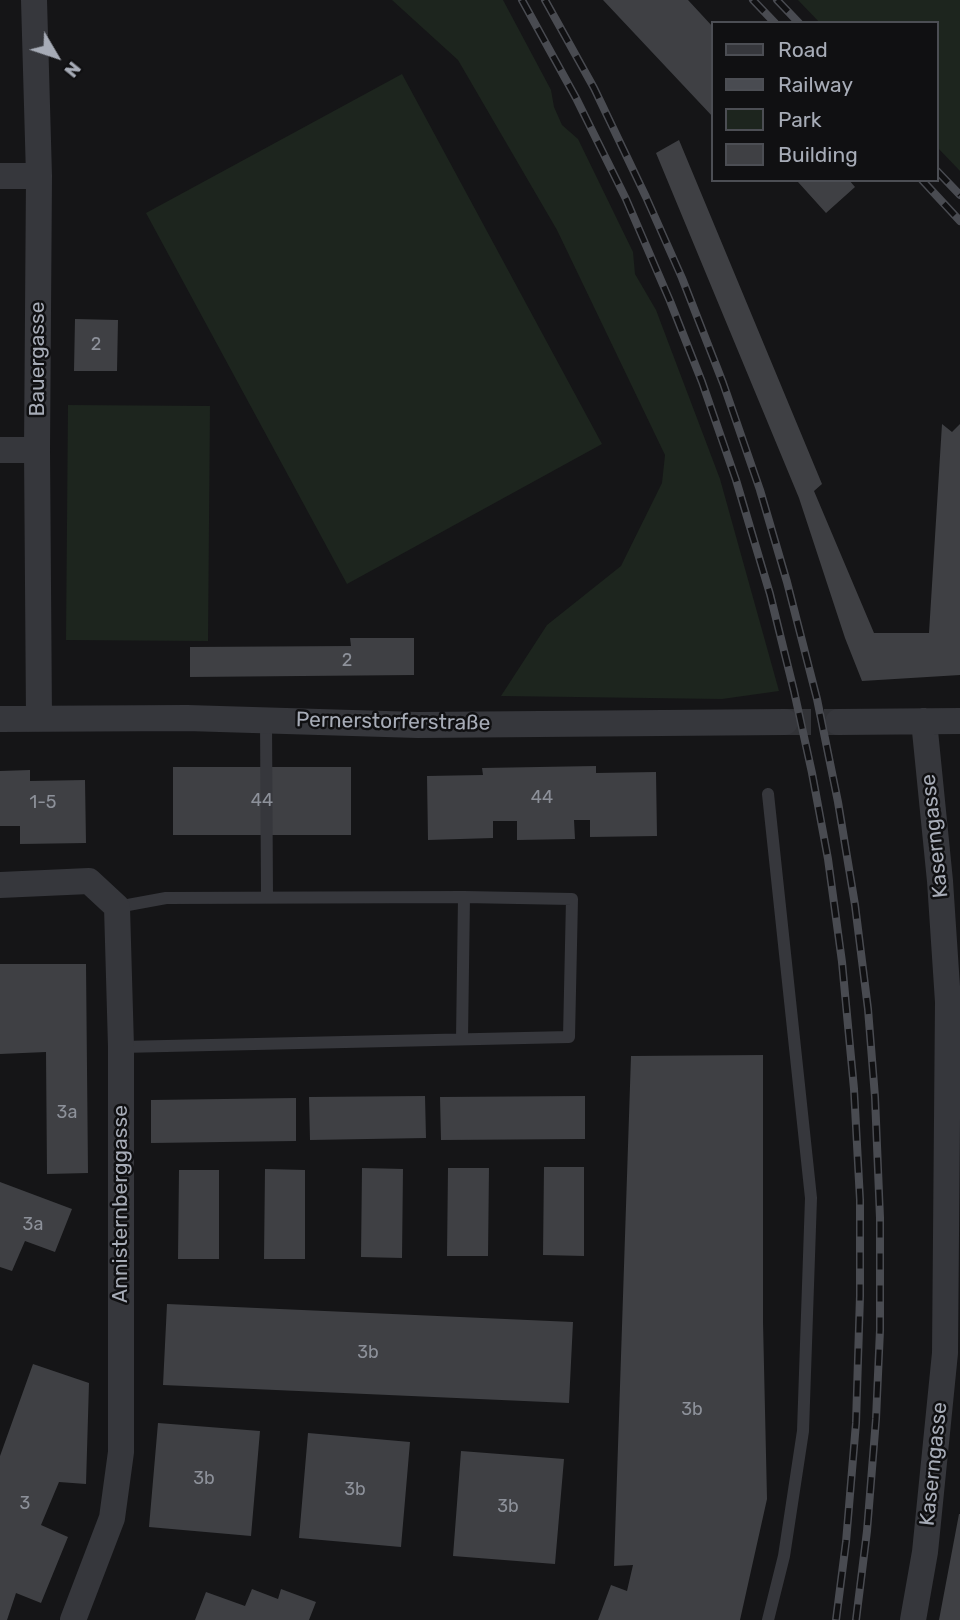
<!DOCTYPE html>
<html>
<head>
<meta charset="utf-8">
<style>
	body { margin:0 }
	#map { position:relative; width:960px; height:1620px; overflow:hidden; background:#151517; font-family:Rubik,sans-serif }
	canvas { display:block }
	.legend { position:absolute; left:711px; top:21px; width:228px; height:161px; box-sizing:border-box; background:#101012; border:2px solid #4c4e54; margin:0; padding:9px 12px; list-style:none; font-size:21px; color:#a7acb7 }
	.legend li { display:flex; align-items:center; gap:14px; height:35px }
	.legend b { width:35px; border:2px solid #4c4e54 }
	.north { position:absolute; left:21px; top:21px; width:70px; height:70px; -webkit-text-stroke:5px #101012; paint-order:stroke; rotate:129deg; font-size:19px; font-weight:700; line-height:28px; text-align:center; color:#a7acb7 }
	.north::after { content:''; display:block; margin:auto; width:24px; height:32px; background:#a7acb7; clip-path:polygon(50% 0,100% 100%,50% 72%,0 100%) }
</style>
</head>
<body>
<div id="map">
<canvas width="960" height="1620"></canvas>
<ul class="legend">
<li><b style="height:9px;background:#36373c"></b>Road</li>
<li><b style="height:9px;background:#494b51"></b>Railway</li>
<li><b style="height:19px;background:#1d251e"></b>Park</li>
<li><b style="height:19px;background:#3f4044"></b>Building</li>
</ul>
<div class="north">N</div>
</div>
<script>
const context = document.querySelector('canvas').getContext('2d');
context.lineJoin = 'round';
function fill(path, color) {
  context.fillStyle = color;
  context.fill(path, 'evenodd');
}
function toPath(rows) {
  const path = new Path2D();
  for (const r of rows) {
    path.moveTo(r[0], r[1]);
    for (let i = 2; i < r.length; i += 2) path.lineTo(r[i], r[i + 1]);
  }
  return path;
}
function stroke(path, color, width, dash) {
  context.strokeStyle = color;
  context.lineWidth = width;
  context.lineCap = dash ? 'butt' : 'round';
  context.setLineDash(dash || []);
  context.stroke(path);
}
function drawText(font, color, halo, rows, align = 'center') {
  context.font = font + ' Rubik,sans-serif';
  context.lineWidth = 5;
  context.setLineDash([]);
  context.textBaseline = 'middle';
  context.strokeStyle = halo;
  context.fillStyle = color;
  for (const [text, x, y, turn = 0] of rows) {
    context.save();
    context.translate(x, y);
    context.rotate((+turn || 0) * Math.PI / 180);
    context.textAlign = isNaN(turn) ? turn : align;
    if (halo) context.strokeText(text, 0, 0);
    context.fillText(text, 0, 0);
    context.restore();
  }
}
fill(toPath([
	[392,0,503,0,551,90,554,107,562,125,578,139,633,252,635,274,656,310,720,479,779,691,722,699,501,696,547,625,621,566,662,483,665,455,557,230,458,60],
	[798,0,960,0,960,171,937,147,937,23,820,23],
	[402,74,602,444,347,584,146,213],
	[68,405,210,406,208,641,66,640]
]), '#1d251e');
fill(toPath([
	[603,0,688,0,713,27,713,117],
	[679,140,822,484,814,491,874,633,929,633,942,424,952,432,960,424,960,675,862,681,845,638,799,498,656,153],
	[799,180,849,180,855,187,826,213,798,182],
	[75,319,118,320,117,371,74,371],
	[350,638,414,638,414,675,190,677,190,647,351,646],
	[596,766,596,773,656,772,657,836,590,837,590,820,574,820,575,839,517,840,517,821,493,821,493,838,428,840,427,776,483,775,482,768],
	[173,767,351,767,351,835,173,835],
	[30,770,30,781,85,780,86,843,20,844,20,826,0,826,0,771],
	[0,964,86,964,88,1173,47,1174,46,1052,0,1054],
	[763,1055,763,1322,767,1499,740,1620,598,1620,611,1585,627,1591,633,1565,614,1566,631,1056],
	[425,1096,426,1138,310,1140,309,1097],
	[585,1096,585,1139,441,1140,440,1097],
	[296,1098,296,1141,151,1143,151,1100],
	[544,1167,584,1167,584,1256,543,1255],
	[362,1168,403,1169,402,1258,361,1257],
	[448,1168,489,1168,488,1256,447,1256],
	[265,1169,305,1170,305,1259,264,1259],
	[179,1170,219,1170,219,1259,178,1259],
	[0,1182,72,1209,55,1252,25,1241,12,1271,0,1267],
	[167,1304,573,1322,569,1403,163,1385],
	[33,1364,89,1383,86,1484,59,1482,41,1525,68,1537,41,1603,16,1593,7,1620,0,1620,0,1456],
	[158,1423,260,1431,251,1536,149,1527],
	[308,1433,410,1442,401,1547,299,1538],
	[461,1451,564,1459,555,1564,453,1556],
	[959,1514,960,1514,960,1620,939,1620],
	[252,1589,278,1599,281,1589,316,1602,309,1620,195,1620,206,1592,245,1606]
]), '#3f4044');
stroke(toPath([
	[785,722,838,722]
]), '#323337', 26, [26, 13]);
stroke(toPath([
	[266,720,267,896],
	[768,794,811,1198,803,1431,784,1556,768,1620],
	[117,907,166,898,464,897,462,1039],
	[121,1047,569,1037,572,899,464,897]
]), '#36373c', 12);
stroke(toPath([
	[34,0,39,176,37,450,39,719],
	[0,176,39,176],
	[0,450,37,450],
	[0,719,187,718,418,725,785,722],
	[838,722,960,721],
	[0,885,89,881,117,907,121,1047,121,1452,112,1518,73,1620],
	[913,1620,925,1552,945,1353,948,1002,940,881,924,721]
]), '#36373c', 26);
const rail = toPath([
	[522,0,576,98,626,199,670,301,702,382,736,480,770,594,794,691,812,773,828,859,842,962,854,1089,860,1200,860,1296,856,1423,846,1542,836,1620],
	[545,0,594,88,646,197,682,278,723,383,760,490,787,582,817,699,838,802,855,905,868,1009,875,1097,880,1218,880,1330,876,1419,867,1531,856,1620],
	[753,0,775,23],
	[777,0,799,23],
	[937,171,960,195],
	[922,180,960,221]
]);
stroke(rail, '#494b51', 8);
stroke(rail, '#101012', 5, [16]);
drawText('18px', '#8d919a', null, [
	["2",96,345],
	["2",347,661],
	["44",542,798],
	["44",262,801],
	["1-5",43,803],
	["3a",67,1113],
	["3a",33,1225],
	["3b",368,1353],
	["3b",692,1410],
	["3b",204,1479],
	["3b",355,1490],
	["3",25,1504],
	["3b",508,1507]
]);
drawText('21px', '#a7acb7', '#101012', [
	["Bauergasse",38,359,-90],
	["Pernerstorferstraße",393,722,1],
	["Kaserngasse",935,836,-96],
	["Annisternberggasse",121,1204,-90],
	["Kaserngasse",934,1464,-84]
]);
</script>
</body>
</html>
